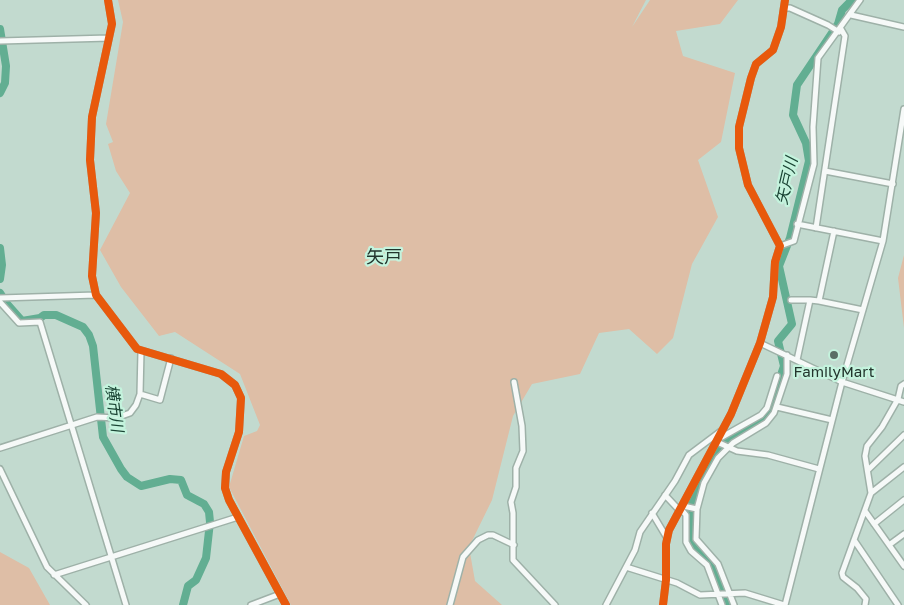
<!DOCTYPE html>
<html>
<head>
<meta charset="utf-8">
<style>
	body { margin:0 }
	canvas { display:block; background:#c2dacf }
</style>
</head>
<body>
<canvas width="904" height="605"></canvas>
<script>
const context = document.querySelector('canvas').getContext('2d');
context.lineJoin = 'round';
function fill(path, color) {
  context.fillStyle = color;
  context.fill(path, 'evenodd');
}
function toPath(rows) {
  const path = new Path2D();
  for (const r of rows) {
    path.moveTo(r[0], r[1]);
    for (let i = 2; i < r.length; i += 2) path.lineTo(r[i], r[i + 1]);
  }
  return path;
}
function stroke(path, color, width, dash) {
  context.strokeStyle = color;
  context.lineWidth = width;
  context.lineCap = dash ? 'butt' : 'round';
  context.setLineDash(dash || []);
  context.stroke(path);
}
function drawText(font, color, halo, rows, align = 'center') {
  context.font = font + ' "Golos Text","Noto Sans JP",sans-serif';
  context.lineWidth = 4.5;
  context.setLineDash([]);
  context.textBaseline = 'middle';
  context.strokeStyle = halo;
  context.fillStyle = color;
  for (const [text, x, y, turn = 0] of rows) {
    context.save();
    context.translate(x, y);
    context.rotate((+turn || 0) * Math.PI / 180);
    context.textAlign = isNaN(turn) ? turn : align;
    if (halo) context.strokeText(text, 0, 0);
    context.fillText(text, 0, 0);
    context.restore();
  }
}
fill(toPath([
	[118,0,646,0,632,27,650,0,738,0,720,24,676,31,683,56,735,73,721,142,698,160,718,217,692,264,673,338,657,354,629,329,599,333,580,374,532,384,513,416,492,500,469,547,475,581,502,605,291,605,229,487,244,436,257,431,260,425,240,374,175,332,159,336,121,287,100,250,130,193,116,171,108,144,113,142,106,124,123,22],
	[904,255,904,328,898,278],
	[0,552,29,568,50,605,0,605]
]), '#debea6');
stroke(toPath([
	[0,29,6,66,5,83,0,93],
	[0,248,2,265,0,279],
	[0,293,7,304,22,321,40,318,44,315,56,315,83,327,89,335,93,346,103,437,121,469,127,477,141,486,170,479,181,480,187,495,204,504,209,512,210,522,206,558,196,580,188,586,183,605],
	[728,605,710,559,692,544,689,535,690,505,705,468,718,447,766,415,774,396,784,366,778,341,792,324,779,266,790,238,809,161,806,143,793,115,797,85,838,24,842,10,852,0]
]), '#62ae92', 8);
const minor = toPath([
	[108,0,112,24,92,117,90,160,96,213,92,276,96,295,137,349,221,374,235,385,241,398,239,432,226,472,225,488,229,500,286,605],
	[785,8,790,8,828,25,839,32],
	[851,15,904,27],
	[0,41,109,38],
	[825,171,893,184],
	[797,224,883,241],
	[816,228,845,36,841,29],
	[780,246,794,241,814,164,813,127,818,58,860,0],
	[0,298,96,295],
	[791,300,810,300,797,360],
	[810,300,819,301,834,231],
	[819,301,863,310],
	[0,302,19,323,40,322,126,605],
	[760,343,842,382,904,402],
	[514,382,522,426,523,451,516,468,516,487,511,502,513,513,513,560,555,605],
	[140,394,160,400,171,358],
	[777,407,832,420],
	[719,436,722,437,761,415,767,408,777,376],
	[717,442,737,451,768,455,819,469],
	[0,448,97,417,116,418,130,413,136,405,140,394,141,351],
	[0,469,47,567,86,605],
	[868,470,904,435],
	[871,493,904,467],
	[665,495,680,511],
	[683,506,697,509],
	[681,509,686,515,686,542,691,551,707,565,722,605],
	[865,511,904,566],
	[652,513,667,538],
	[874,524,904,500],
	[854,540,898,605],
	[889,545,904,534],
	[626,567,677,583,700,595,745,593,784,605],
	[54,575,238,517],
	[251,605,280,594],
	[450,605,463,557,478,540,488,535,493,535,514,545],
	[606,605,635,550,640,532,675,481,689,455,721,431],
	[663,605,666,580,666,544,669,530,731,414,760,343,773,297,775,262,780,246,748,185,739,148,739,127,751,78,756,64,773,50,781,27,785,0],
	[734,605,718,564,696,539,697,509,704,483,718,458,733,443,766,423,774,413,787,374,787,355],
	[785,605,842,382,883,241,904,109],
	[865,605,866,599,857,588,843,577,842,573,871,493,865,456,867,446,882,427,898,399,901,386,904,384]
]);
stroke(minor, '#9eb1a8', 8);
stroke(minor, '#f6f9f8', 5);
stroke(toPath([
	[108,0,112,24,92,117,90,160,96,213,92,276,96,295,137,349,221,374,235,385,241,398,239,432,226,472,225,488,229,500,286,605],
	[663,605,666,580,666,544,669,530,731,414,760,343,773,297,775,262,780,246,748,185,739,148,739,127,751,78,756,64,773,50,781,27,785,0]
]), '#e8590c', 8);
for (const [x, y, r, color] of [
	[834,355,5,"#5a6f66"]
]) {
  const dot = new Path2D();
  dot.arc(x, y, r, 0, 2 * Math.PI);
  context.fillStyle = color;
  context.fill(dot);
  stroke(dot, '#c4f3dd', 2);
}
drawText('15px', '#22352d', '#c4f3dd', [
	["FamilyMart",834,372]
]);
drawText('italic 16px', '#1a4434', '#c4f3dd', [
	["矢戸川",787,181,-77],
	["横市川",114,408,82]
]);
drawText('18px', '#22352d', '#c4f3dd', [
	["矢戸",384,257]
]);
</script>
</body>
</html>
